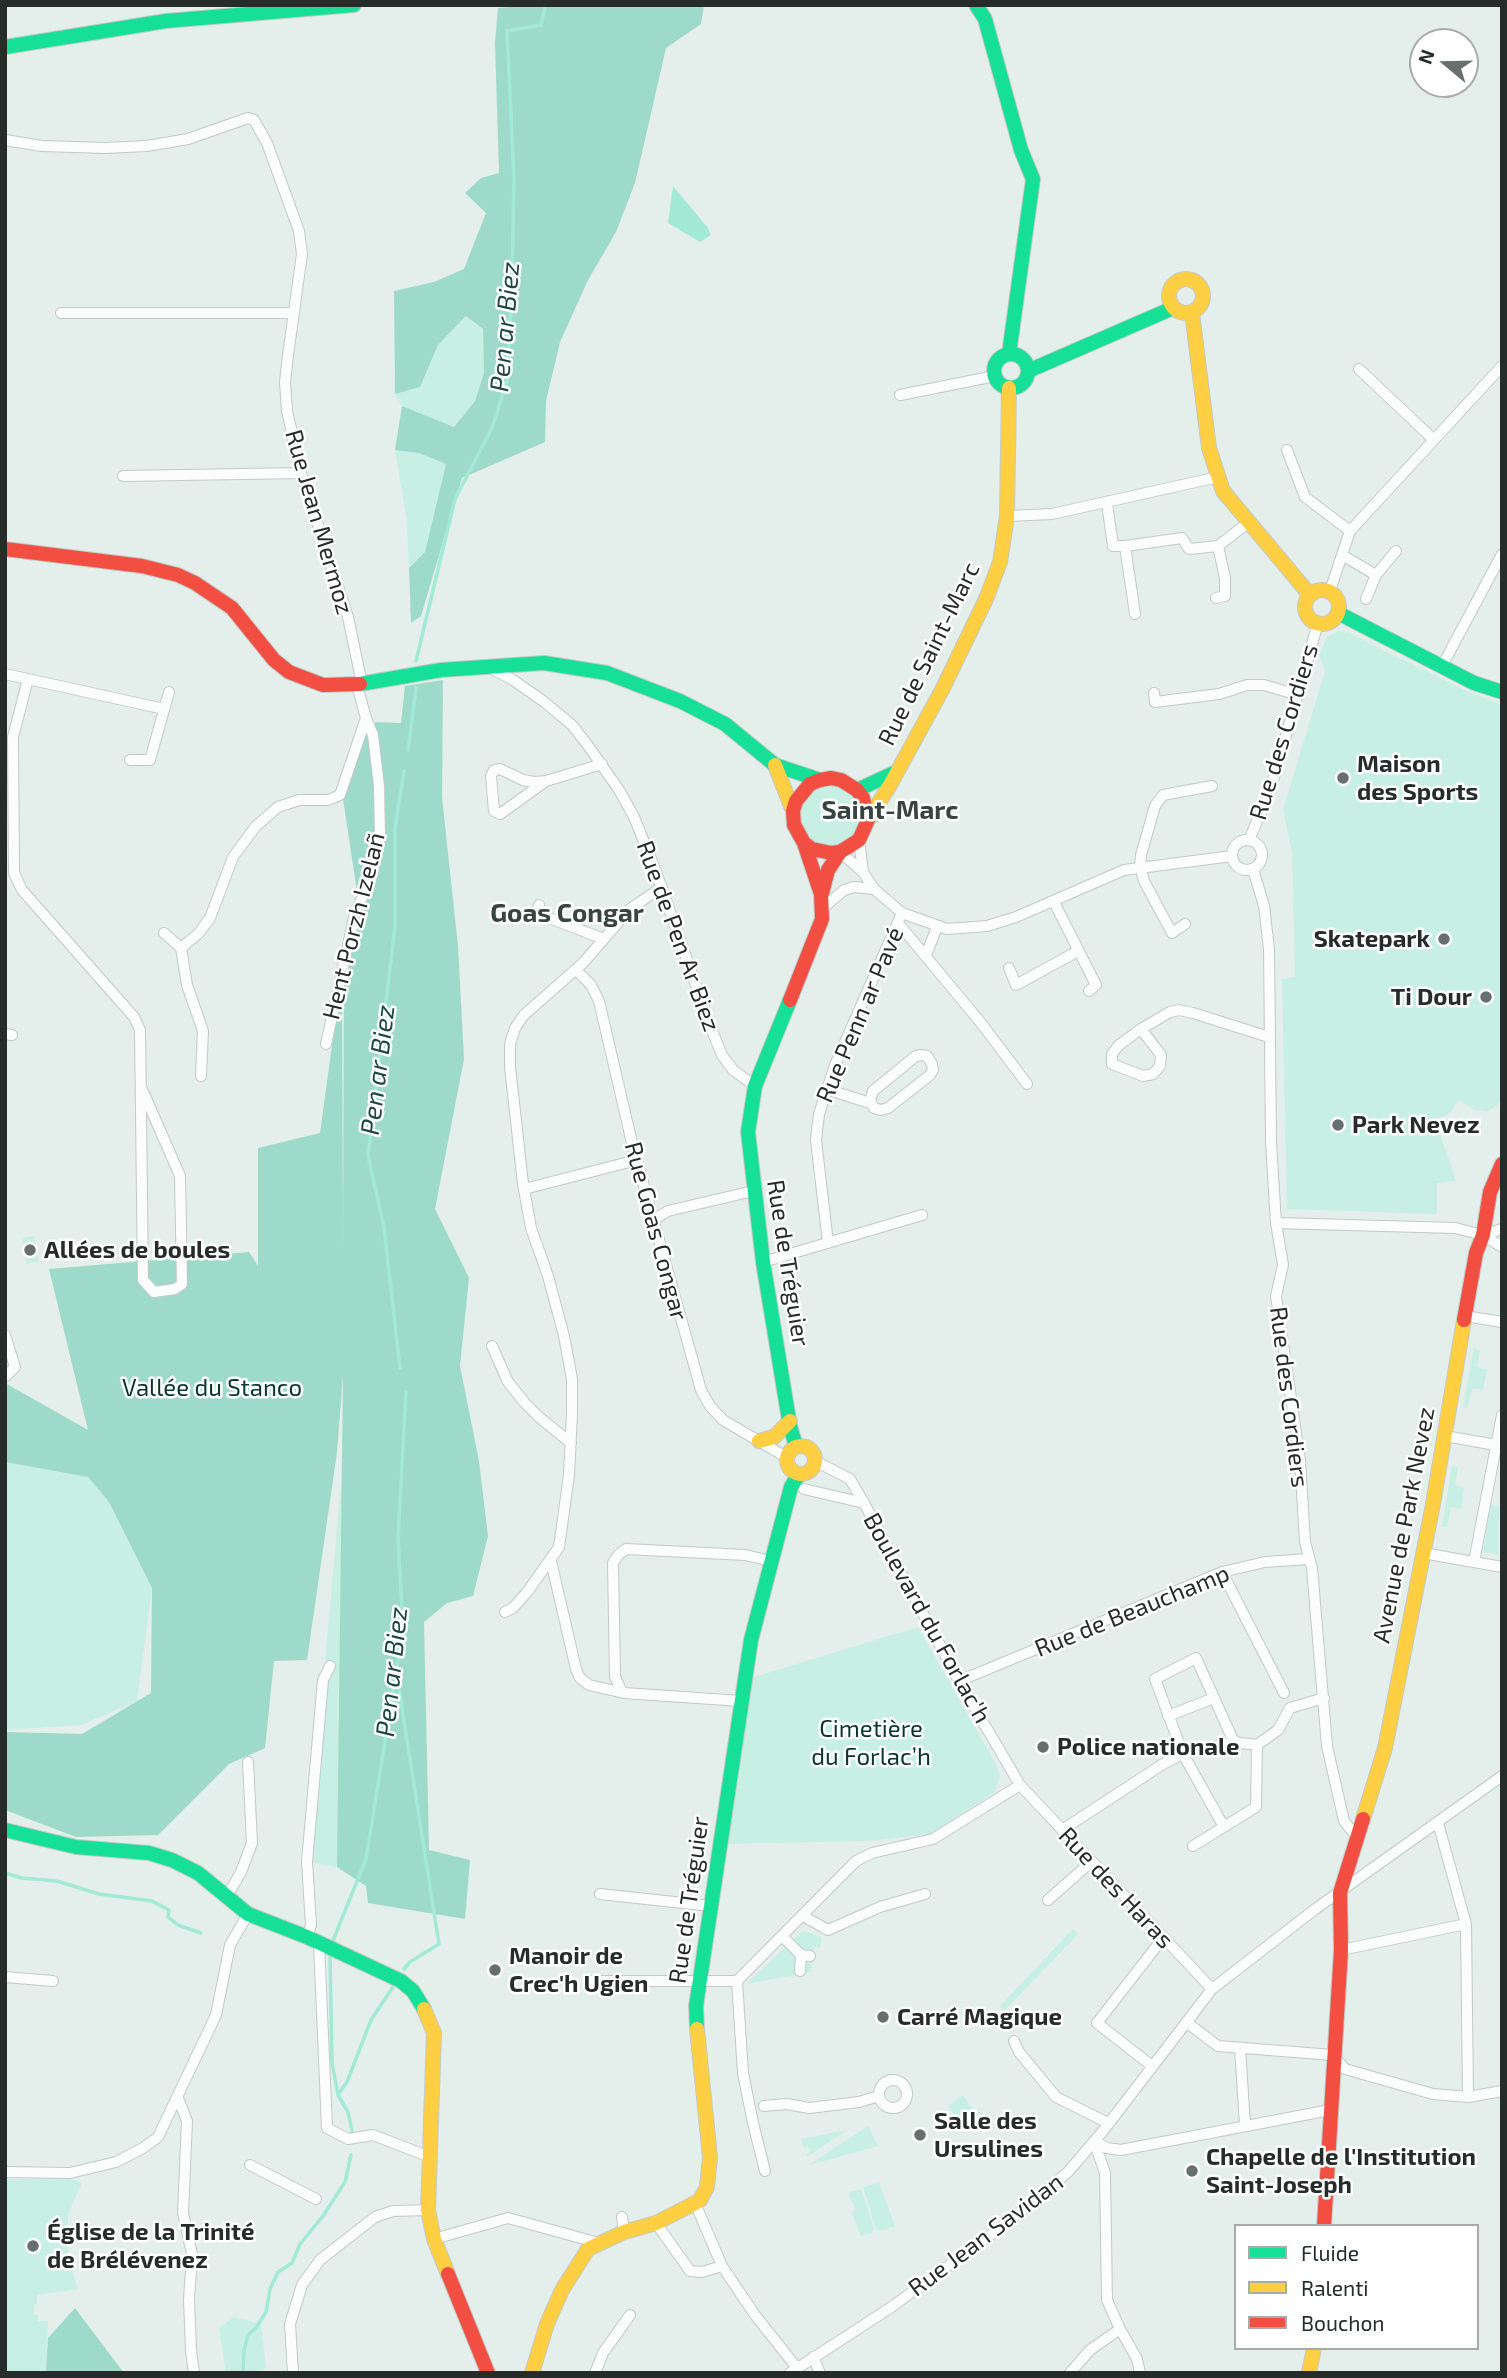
<!DOCTYPE html>
<html>
<head>
<meta charset="utf-8">
<style>
	body { margin:0 }
	#map { position:relative; width:1507px; height:2378px; overflow:hidden; background:#e4eeeb; font-family:"Exo 2",sans-serif }
	canvas { display:block }
	.frame { position:absolute; inset:0; border:7px solid #252c29; pointer-events:none }
	.legend { position:absolute; left:1234px; top:2224px; width:245px; height:126px; box-sizing:border-box; background:#fff; border:2px solid #a8aba9; margin:0; padding:9px 12px; list-style:none; font-size:21px; color:#252c29 }
	.legend li { display:flex; align-items:center; gap:14px; height:35px }
	.legend b { width:35px; border:2px solid #a8aba9 }
	.north { position:absolute; left:1409px; top:28px; width:70px; height:70px; box-sizing:border-box; background:#fff; border:2px solid #a8aba9; border-radius:50%; rotate:289deg; font-size:19px; font-weight:700; line-height:28px; text-align:center; color:#252c29 }
	.north::after { content:''; display:block; margin:auto; width:24px; height:32px; background:#68706d; clip-path:polygon(50% 0,100% 100%,50% 72%,0 100%) }
</style>
</head>
<body>
<div id="map">
<canvas width="1507" height="2378"></canvas>
<div class="frame"></div>
<ul class="legend">
<li><b style="height:9px;background:#16e098"></b>Fluide</li>
<li><b style="height:9px;background:#ffcf43"></b>Ralenti</li>
<li><b style="height:9px;background:#f24e42"></b>Bouchon</li>
</ul>
<div class="north">N</div>
</div>
<script>
const context = document.querySelector('canvas').getContext('2d');
context.lineJoin = 'round';
function fill(path, color) {
  context.fillStyle = color;
  context.fill(path, 'evenodd');
}
function toPath(rows) {
  const path = new Path2D();
  for (const r of rows) {
    if (r.length === 3) {
      path.moveTo(r[0] + r[2], r[1]);
      path.arc(r[0], r[1], r[2], 0, 2 * Math.PI);
      continue;
    }
    path.moveTo(r[0], r[1]);
    for (let i = 2; i < r.length; i += 2) path.lineTo(r[i], r[i + 1]);
  }
  return path;
}
function stroke(path, color, width, dash) {
  context.strokeStyle = color;
  context.lineWidth = width;
  context.lineCap = dash ? 'butt' : 'round';
  context.setLineDash(dash || []);
  context.stroke(path);
}
function drawText(font, color, halo, rows, align = 'center') {
  context.font = font + ' "Exo 2",sans-serif';
  context.lineWidth = 5;
  context.setLineDash([]);
  context.textBaseline = 'middle';
  context.strokeStyle = halo;
  context.fillStyle = color;
  for (const [text, x, y, turn = 0] of rows) {
    context.save();
    context.translate(x, y);
    context.rotate((+turn || 0) * Math.PI / 180);
    context.textAlign = isNaN(turn) ? turn : align;
    if (halo) context.strokeText(text, 0, 0);
    context.fillText(text, 0, 0);
    context.restore();
  }
}
fill(toPath([
	[467,316,483,329,484,373,475,401,453,427,402,406,395,394,420,387,438,345],
	[395,450,419,453,446,464,425,552,409,568,407,522],
	[1338,631,1347,632,1467,691,1502,705,1502,1097,1496,1106,1487,1112,1475,1110,1459,1100,1448,1115,1435,1119,1456,1181,1437,1183,1437,1214,1287,1209,1282,979,1295,977,1292,852,1283,810,1325,671,1319,655,1327,637],
	[830,816,31],
	[333,1166,376,1238,350,1780,337,1867,307,1862,349,1396],
	[34,1236,39,1261,27,1264,22,1238],
	[1474,1347,1480,1351,1477,1367,1487,1369,1483,1390,1473,1388,1467,1408,1463,1407],
	[5,1462,88,1477,109,1502,152,1588,137,1701,81,1725,5,1730],
	[1452,1466,1458,1467,1455,1485,1464,1488,1461,1509,1451,1507,1447,1527,1442,1526],
	[1491,1505,1500,1507,1498,1533,1499,1555,1483,1551],
	[918,1627,998,1768,1000,1775,995,1792,930,1834,867,1841,727,1844,751,1678],
	[1073,1929,1078,1934,1005,2010,999,2007],
	[803,1931,822,1937,820,1948,813,1947,811,1972,746,1984],
	[963,2095,974,2111,960,2122,948,2106],
	[868,2126,878,2146,809,2165],
	[847,2130,807,2157,806,2155,811,2150,807,2146,804,2149,801,2139],
	[66,2177,82,2183,68,2214,68,2256,78,2289,37,2295,37,2304,34,2305,34,2315,38,2315,38,2321,48,2321,46,2373,5,2371,5,2180],
	[879,2183,895,2226,880,2231,876,2229,863,2187],
	[861,2189,874,2229,872,2233,861,2236,852,2213,855,2208,849,2196,850,2192],
	[234,2317,261,2324,266,2368,255,2373,226,2373,219,2328]
]), '#c8efe3');
fill(toPath([
	[532,5,704,5,701,24,666,48,635,183,616,232,588,280,560,342,546,401,545,442,462,478,421,616,411,623,409,568,425,552,446,464,419,453,395,450,402,406,454,427,475,401,484,373,483,329,466,316,438,345,420,387,395,394,394,291,434,282,464,269,486,213,465,193,481,178,499,173,495,43,498,8],
	[443,680,442,797,458,946,464,1059,435,1209,469,1278,460,1366,479,1461,488,1536,473,1596,447,1603,424,1622,429,1850,470,1860,465,1919,368,1903,366,1886,337,1867,343,1375,337,1452,307,1660,274,1661,265,1748,229,1764,158,1835,76,1837,5,1810,5,1732,82,1734,151,1693,152,1588,109,1502,88,1477,5,1462,5,1383,88,1430,49,1269,249,1252,258,1266,258,1148,320,1133,342,972,343,1250,344,970,361,918,343,799,366,735,376,722,401,723,405,686],
	[75,2308,124,2373,46,2373,48,2338]
]), '#9edac9');
fill(toPath([
	[673,186,708,228,711,235,700,242,668,223]
]), '#a2ead6');
stroke(toPath([
	[416,661,455,499,492,428,507,381,512,284,514,179,507,31,541,25,545,7],
	[408,750,416,688],
	[400,1368,384,1228,368,1155,395,926,395,828,404,771],
	[397,1676,439,1944,410,1962,404,1969],
	[5,1873,22,1878,57,1881,99,1894,152,1901,169,1910,168,1917,178,1925,201,1933],
	[332,1943,366,1859,403,1630,398,1539,406,1392],
	[330,1955,332,2063,338,2095,348,2112,353,2135],
	[339,2093,347,2082,371,2020,393,1987],
	[243,2373,244,2350,248,2335,256,2328,266,2312,270,2289,278,2272,292,2263,300,2244,323,2216,345,2182,351,2155]
]), '#a2ead6', 3.5);
const street = toPath([
	[5,140,42,146,105,148,147,146,188,139,248,118,254,120,267,143,299,231,302,254,288,355,285,382,287,411,301,473,348,617,362,684],
	[61,313,294,313],
	[1359,369,1433,439],
	[900,395,995,376],
	[1287,450,1305,497,1350,531],
	[123,476,301,473],
	[1107,503,1113,546,1125,546],
	[1007,516,1052,514,1218,477],
	[1342,555,1376,575,1366,599],
	[1376,575,1396,551],
	[1330,591,1350,531,1502,366],
	[1216,598,1225,596,1225,578,1218,546],
	[1135,614,1125,546,1182,538,1189,549,1218,546,1249,522],
	[1442,666,1502,554],
	[488,667,513,680,543,701,572,725,589,747,619,790,634,817,655,869,713,1033,722,1055,733,1070,755,1086],
	[5,674,164,709],
	[28,679,13,737,14,873,22,890,134,1017,140,1030,143,1280,154,1292,175,1289,182,1284,180,1176,142,1089],
	[1154,693,1155,702,1219,694,1247,685,1264,685,1298,695],
	[130,760,150,760,169,692],
	[546,781,500,814,494,811,491,776,494,770,500,769,523,780,534,782,546,781,602,764],
	[859,840,863,872],
	[1249,840,1270,791,1318,623],
	[1247,855,15],
	[840,852,863,872,874,889,902,913,947,929,987,926,1016,917,1124,870,1232,856],
	[1253,869,1264,906,1269,949,1271,1142,1276,1223,1283,1265,1276,1296,1300,1460,1305,1542,1312,1568,1327,1746,1344,1821,1356,1836],
	[1054,902,1096,985,1089,991],
	[539,905,536,913,604,939],
	[823,908,844,890,854,887,874,889],
	[898,923,981,1023,1027,1084],
	[1185,924,1172,933,1144,881,1140,866,1141,855,1155,806,1163,795,1212,786],
	[164,933,181,948,199,933,210,918,233,857,256,826,278,807,299,800,328,800,340,795,366,718],
	[181,948,187,985,203,1031,201,1076],
	[926,955,937,927],
	[1009,968,1016,985,1078,951],
	[576,970,591,985,599,1001,632,1143,701,1390,710,1406,723,1420,786,1457],
	[1141,1029,1161,1055,1160,1066,1153,1074,1143,1076,1112,1064,1112,1054,1119,1045,1141,1029,1170,1012,1179,1010,1193,1013,1269,1037],
	[5,1034,12,1035],
	[326,1044,355,913,372,876,380,837,379,786,373,735,366,718,357,685],
	[921,1055,927,1056,932,1064,933,1070,930,1075,888,1108,881,1110,874,1108,870,1100,873,1091,916,1056,921,1055],
	[826,1089,870,1103],
	[524,1189,637,1160],
	[653,1220,668,1211,753,1191],
	[1276,1223,1455,1228,1483,1235,1502,1229],
	[1483,1235,1502,1247],
	[828,1243,816,1140,819,1114,835,1065,902,913],
	[763,1262,922,1215],
	[1465,1316,1502,1322],
	[5,1335,15,1367,6,1376],
	[492,1346,508,1382,525,1403,540,1418,571,1443],
	[1445,1436,1496,1445],
	[815,1461,850,1479,864,1503],
	[804,1489,864,1503,959,1681,1020,1785,1212,1989],
	[1423,1553,1502,1567],
	[551,1561,576,1669,580,1678,589,1685,624,1693],
	[1474,1562,1502,1415],
	[1222,1572,1284,1693],
	[505,1612,513,1608,528,1591,559,1547,569,1475,572,1413,572,1379,564,1336,548,1276,531,1228,523,1184,510,1067,510,1044,515,1028,524,1015,583,963,630,909,662,887],
	[959,1681,1222,1572,1265,1562,1309,1559],
	[741,1701,624,1693,621,1690,615,1677,613,1563,618,1555,626,1549,745,1555,771,1561],
	[1168,1716,1214,1698],
	[1438,1823,1466,1924,1468,2097],
	[1224,1827,1183,1754,1155,1679,1196,1658,1234,1742],
	[1062,1830,1163,1764,1183,1754,1234,1742,1257,1745,1278,1730,1290,1708,1324,1698],
	[1193,1846,1256,1807,1257,1745],
	[600,1894,711,1906],
	[227,1896,241,1872,252,1843,248,1762],
	[1048,1900,1091,1862],
	[803,1916,828,1930,880,1907,925,1894],
	[782,1936,801,1955,810,1956],
	[307,1937,311,1925,307,1862,323,1680,330,1666],
	[319,1943,327,2128,348,2139,373,2135,430,2157],
	[1341,1950,1466,1924],
	[800,1971,801,1955],
	[5,1977,53,1981],
	[592,1981,737,1981,856,1861,872,1853,933,1839,1020,1785],
	[737,1981,743,2073,753,2123,765,2171],
	[1186,2022,1218,2046,1333,2055,1345,2069,1433,2094,1468,2097,1502,2091],
	[1014,2041,1019,2052,1056,2097,1108,2123],
	[1240,2048,1245,2125],
	[1152,2066,1097,2023,1163,1938],
	[893,2094,14],
	[178,2098,187,2121,183,2213,192,2254,189,2300,191,2350,194,2373],
	[764,2106,787,2104,809,2108,859,2102,879,2096],
	[1094,2141,1107,2148,1121,2150,1330,2110],
	[1094,2141,1105,2173,1107,2300,1120,2329,1137,2359,1140,2373],
	[250,2165,316,2199],
	[5,2172,70,2173,116,2162,143,2148,158,2137,216,2015,230,1945,248,1914],
	[695,2203,722,2266,755,2315,797,2368],
	[622,2217,624,2232],
	[656,2223,690,2271,702,2272,722,2266],
	[434,2239,508,2218,599,2243],
	[813,2357,820,2373],
	[293,2373,290,2324,302,2285,320,2260,375,2217,393,2211,428,2210],
	[595,2373,603,2353,630,2315],
	[790,2373,890,2308,1003,2226,1068,2172,1103,2131,1212,1989,1314,1910,1502,1776],
	[1070,2373,1090,2350,1120,2329]
]);
const fast = toPath([
	[976,5,985,19,1021,150,1033,179,1009,354],
	[5,47,166,21,354,5],
	[1011,371,17],
	[1028,371,1173,308],
	[1338,613,1474,683,1502,692],
	[360,684,441,670,544,663,607,673,680,701,725,724,775,765,820,780],
	[857,790,896,772],
	[790,1000,755,1086,748,1132,763,1262,790,1426,796,1446],
	[5,1830,76,1847,149,1853,172,1860,198,1873,248,1914,307,1937,401,1981,413,1991,424,2009],
	[697,2029,696,2006,751,1640,791,1487,799,1474]
]);
const slow = toPath([
	[1186,296,17],
	[1192,313,1209,448,1223,491,1310,595],
	[1322,607,17],
	[775,765,793,811],
	[868,820,890,785,942,690,986,599,1000,562,1007,516,1009,388],
	[759,1441,774,1437,790,1421],
	[801,1460,14],
	[1363,1819,1385,1748,1433,1504,1464,1320],
	[424,2009,434,2033,428,2210,434,2239,448,2274],
	[532,2373,547,2324,562,2290,588,2249,624,2232,656,2223,695,2203,700,2200,707,2187,710,2157,697,2029],
	[1309,2373,1314,2348]
]);
const jam = toPath([
	[5,549,142,566,178,575,195,583,232,608,274,660,289,672,323,685,360,684],
	[822,893,828,870,840,852,859,840,868,820,863,798,857,790,841,780,831,778,820,780,810,784,796,801,793,811,794,825,804,843,812,849,831,853,840,852],
	[790,1000,822,919,821,894,804,843],
	[1464,1320,1476,1253,1483,1235,1490,1192,1502,1164],
	[1324,2226,1341,1950,1340,1893,1363,1819],
	[448,2274,488,2373]
]);
stroke(street, '#c2cac8', 12);
stroke(fast, '#c2cac8', 16);
stroke(slow, '#c2cac8', 16);
stroke(jam, '#c2cac8', 16);
stroke(street, '#fbfcfc', 10);
stroke(fast, '#16e098', 14);
stroke(slow, '#ffcf43', 14);
stroke(jam, '#f24e42', 14);
for (const [x, y, r, color] of [
	[1343,778,7,"#68706d"],
	[1444,939,7,"#68706d"],
	[1486,997,7,"#68706d"],
	[1338,1125,7,"#68706d"],
	[30,1250,7,"#68706d"],
	[1043,1747,7,"#68706d"],
	[495,1970,7,"#68706d"],
	[883,2017,7,"#68706d"],
	[920,2135,7,"#68706d"],
	[1192,2171,7,"#68706d"],
	[33,2246,7,"#68706d"]
]) {
  const dot = new Path2D();
  dot.arc(x, y, r, 0, 2 * Math.PI);
  context.fillStyle = color;
  context.fill(dot);
  stroke(dot, '#fff', 2.5);
}
drawText('24px', '#252c29', '#fff', [
	["Rue Jean Mermoz",319,522,74],
	["Rue de Saint-Marc",929,654,-64],
	["Rue des Cordiers",1284,732,-73],
	["Hent Porzh Izelañ",354,926,-76],
	["Rue de Pen Ar Biez",678,936,70],
	["Rue Penn ar Pavé",860,1015,-67],
	["Rue Goas Congar",656,1231,75],
	["Rue de Tréguier",788,1263,81],
	["Rue des Cordiers",1289,1397,83],
	["Avenue de Park Nevez",1404,1525,-79],
	["Rue de Beauchamp",1132,1611,-22],
	["Boulevard du Forlac'h",927,1618,61],
	["Rue des Haras",1116,1888,47],
	["Rue de Tréguier",689,1900,-82],
	["Rue Jean Savidan",986,2235,-37]
]);
drawText('bold 24px', '#252c29', '#fff', [
	["Maison",1357,764],
	["des Sports",1357,792],
	["Skatepark",1430,939,"right"],
	["Ti Dour",1472,997,"right"],
	["Park Nevez",1352,1125],
	["Allées de boules",44,1250],
	["Police nationale",1057,1747],
	["Manoir de",509,1956],
	["Crec'h Ugien",509,1984],
	["Carré Magique",897,2017],
	["Salle des",934,2121],
	["Ursulines",934,2149],
	["Chapelle de l'Institution",1206,2157],
	["Saint-Joseph",1206,2185],
	["Église de la Trinité",47,2232],
	["de Brélévenez",47,2260]
], 'left');
drawText('24px', '#08382d', '#fff', [
	["Vallée du Stanco",212,1388],
	["Cimetière",871,1729],
	["du Forlac’h",871,1757]
]);
drawText('italic 26px', '#1d493e', '#fff', [
	["Pen ar Biez",505,327,-85],
	["Pen ar Biez",378,1070,-83],
	["Pen ar Biez",392,1672,-84]
]);
drawText('bold 26px', '#364540', '#fff', [
	["Saint-Marc",890,810],
	["Goas Congar",567,913]
]);
</script>
</body>
</html>
